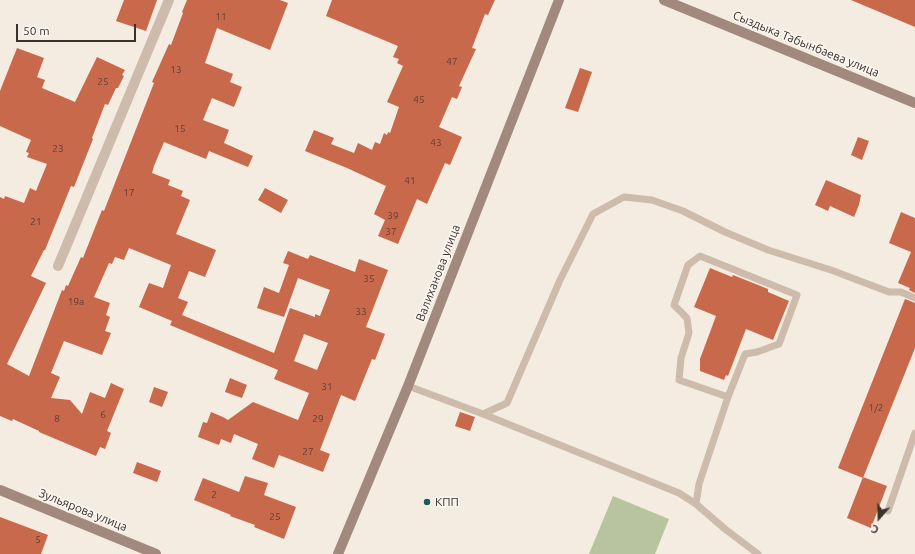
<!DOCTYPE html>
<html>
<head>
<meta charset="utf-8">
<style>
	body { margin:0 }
	#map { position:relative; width:915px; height:554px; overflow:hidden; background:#f4ebe1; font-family:Ubuntu,sans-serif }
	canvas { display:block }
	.north { position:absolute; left:859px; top:498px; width:40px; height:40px; -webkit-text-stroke:3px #fbf5ee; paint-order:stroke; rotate:200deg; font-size:11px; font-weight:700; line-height:16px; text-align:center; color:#3b302b }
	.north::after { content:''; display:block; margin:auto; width:14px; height:18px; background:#3b302b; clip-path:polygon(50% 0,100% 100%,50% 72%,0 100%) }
	.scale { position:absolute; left:16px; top:24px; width:120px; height:18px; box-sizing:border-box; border:2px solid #3b302b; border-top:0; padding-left:5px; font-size:12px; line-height:14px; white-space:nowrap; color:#3b302b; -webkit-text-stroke:3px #fbf5ee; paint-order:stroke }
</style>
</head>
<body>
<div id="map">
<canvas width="915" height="554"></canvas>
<div class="north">С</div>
<div class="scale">50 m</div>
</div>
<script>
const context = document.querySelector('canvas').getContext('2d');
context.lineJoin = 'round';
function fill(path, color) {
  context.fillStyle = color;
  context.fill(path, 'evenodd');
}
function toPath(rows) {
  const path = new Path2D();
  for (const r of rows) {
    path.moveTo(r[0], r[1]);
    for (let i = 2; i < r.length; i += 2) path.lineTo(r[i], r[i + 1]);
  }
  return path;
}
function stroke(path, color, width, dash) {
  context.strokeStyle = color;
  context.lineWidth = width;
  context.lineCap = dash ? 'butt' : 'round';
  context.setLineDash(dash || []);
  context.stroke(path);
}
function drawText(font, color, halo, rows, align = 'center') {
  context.font = font + ' Ubuntu,sans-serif';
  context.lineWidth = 3.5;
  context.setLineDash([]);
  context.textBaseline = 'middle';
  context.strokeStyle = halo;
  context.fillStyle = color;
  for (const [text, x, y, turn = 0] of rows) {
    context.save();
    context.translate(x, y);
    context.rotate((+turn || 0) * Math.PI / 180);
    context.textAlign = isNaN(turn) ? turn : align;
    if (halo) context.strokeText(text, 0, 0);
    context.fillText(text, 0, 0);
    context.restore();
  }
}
fill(toPath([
	[613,496,669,519,655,554,589,554]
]), '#b8c4a0');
fill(toPath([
	[124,0,157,0,146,31,116,21],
	[187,0,280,0,288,3,270,50,217,28,205,63,233,74,230,82,242,87,234,107,212,98,203,120,229,130,224,143,253,156,248,167,209,151,206,159,164,142,154,166,152,173,170,180,168,185,183,191,181,196,190,200,176,234,216,250,205,277,189,271,178,298,188,302,182,315,274,353,290,308,315,317,315,314,320,316,330,290,298,278,284,317,257,308,264,287,279,293,289,265,283,263,288,251,308,259,310,255,355,272,359,259,388,270,366,327,385,334,375,360,372,359,355,401,341,395,320,450,330,454,323,472,279,455,274,468,252,459,258,444,234,434,231,443,221,439,219,445,198,437,203,422,207,423,211,412,223,417,228,420,253,402,298,420,309,393,274,379,278,370,170,325,172,321,139,307,149,283,163,288,171,265,129,248,124,260,115,257,112,264,109,263,94,297,110,303,106,315,110,317,105,331,111,333,102,355,64,341,51,373,60,377,51,398,70,400,82,414,90,392,105,398,111,383,124,389,107,431,111,433,105,449,100,447,96,456,39,432,39,431,13,419,12,421,0,416,0,197,4,199,5,196,24,203,30,188,36,191,47,164,27,157,29,153,26,152,31,140,0,126,0,91,17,48,44,58,37,77,45,80,42,88,75,102,97,57,125,70,122,75,124,76,118,88,116,88,108,105,105,104,92,138,93,139,74,187,71,186,45,250,44,250,31,276,46,283,7,364,29,376,62,290,64,291,66,285,68,286,81,257,83,258,102,210,104,211,154,83,152,82,169,44,171,45,183,13,182,12],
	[304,334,328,343,317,370,294,361],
	[332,0,495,0,488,15,485,14,472,48,476,49,459,86,462,87,457,99,452,97,439,127,462,137,450,165,445,163,427,204,417,199,398,244,378,236,385,220,374,214,386,186,347,168,305,151,314,130,334,138,331,144,354,153,358,143,372,150,375,142,380,144,384,133,387,135,388,132,390,133,399,107,387,102,403,66,397,63,399,59,393,57,398,46,326,16],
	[851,0,915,0,915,27],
	[580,68,592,72,578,112,565,108],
	[858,137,869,141,862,160,851,155],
	[826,180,861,195,859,205,854,217,830,206,828,211,815,205],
	[265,188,288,200,281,213,258,200],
	[901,212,915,218,915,293,909,290,910,288,898,283,911,252,889,243],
	[710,268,732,277,733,275,768,289,768,292,789,301,773,340,746,329,728,376,726,375,724,380,700,371,700,359,716,316,694,307],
	[905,299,915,303,915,348,863,478,838,468],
	[230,378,247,385,242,398,225,392],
	[154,387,168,392,162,407,149,402],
	[460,412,475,417,470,431,455,426],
	[137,462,161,471,157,482,133,473],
	[245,476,268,483,264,495,296,507,284,539,254,527,255,525,230,516,231,515,194,500,203,478,239,492],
	[863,477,887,486,871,528,847,518],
	[0,517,48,535,41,554,0,554]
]), '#c8694b');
stroke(toPath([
	[408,386,483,414,507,403,560,280,593,214,624,197,652,200,683,211,725,232,768,250,831,270,889,292,901,292,915,298],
	[483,414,679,493,696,504,725,529,758,554],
	[696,504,699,484,728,397,745,354,757,352,779,344,797,295,700,256,688,265,674,305,687,318,689,333,681,358,679,380,728,397],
	[888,511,915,433]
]), '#cdbbac', 7);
stroke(toPath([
	[58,266,169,0]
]), '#cdbbac', 10);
stroke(toPath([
	[664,0,915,103],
	[0,490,156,554],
	[338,554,408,386,559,0]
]), '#a18a7d', 10);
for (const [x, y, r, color] of [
	[427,502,4,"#1f5a5e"]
]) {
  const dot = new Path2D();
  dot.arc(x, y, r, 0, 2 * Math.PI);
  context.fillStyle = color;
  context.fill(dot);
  stroke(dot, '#fbf5ee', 1.5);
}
drawText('10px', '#5e3e33', null, [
	["11",221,17],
	["47",452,62],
	["13",176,70],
	["25",103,82],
	["45",419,100],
	["15",180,129],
	["43",436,143],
	["23",58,149],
	["41",410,181],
	["17",129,193],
	["39",393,216],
	["21",36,222],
	["37",391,232],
	["35",369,279],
	["19а",76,302],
	["33",361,312],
	["31",327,387],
	["1/2",876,408],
	["6",103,415],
	["8",57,419],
	["29",318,419],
	["27",308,452],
	["2",214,495],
	["25",275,517],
	["5",38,540]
]);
drawText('12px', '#3b302b', '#fbf5ee', [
	["Сыздыка Табынбаева улица",806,44,22],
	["Валиханова улица",438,273,-69],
	["Зульярова улица",83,510,22]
]);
drawText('12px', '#3b302b', '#fbf5ee', [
	["КПП",435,502]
], 'left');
</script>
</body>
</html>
